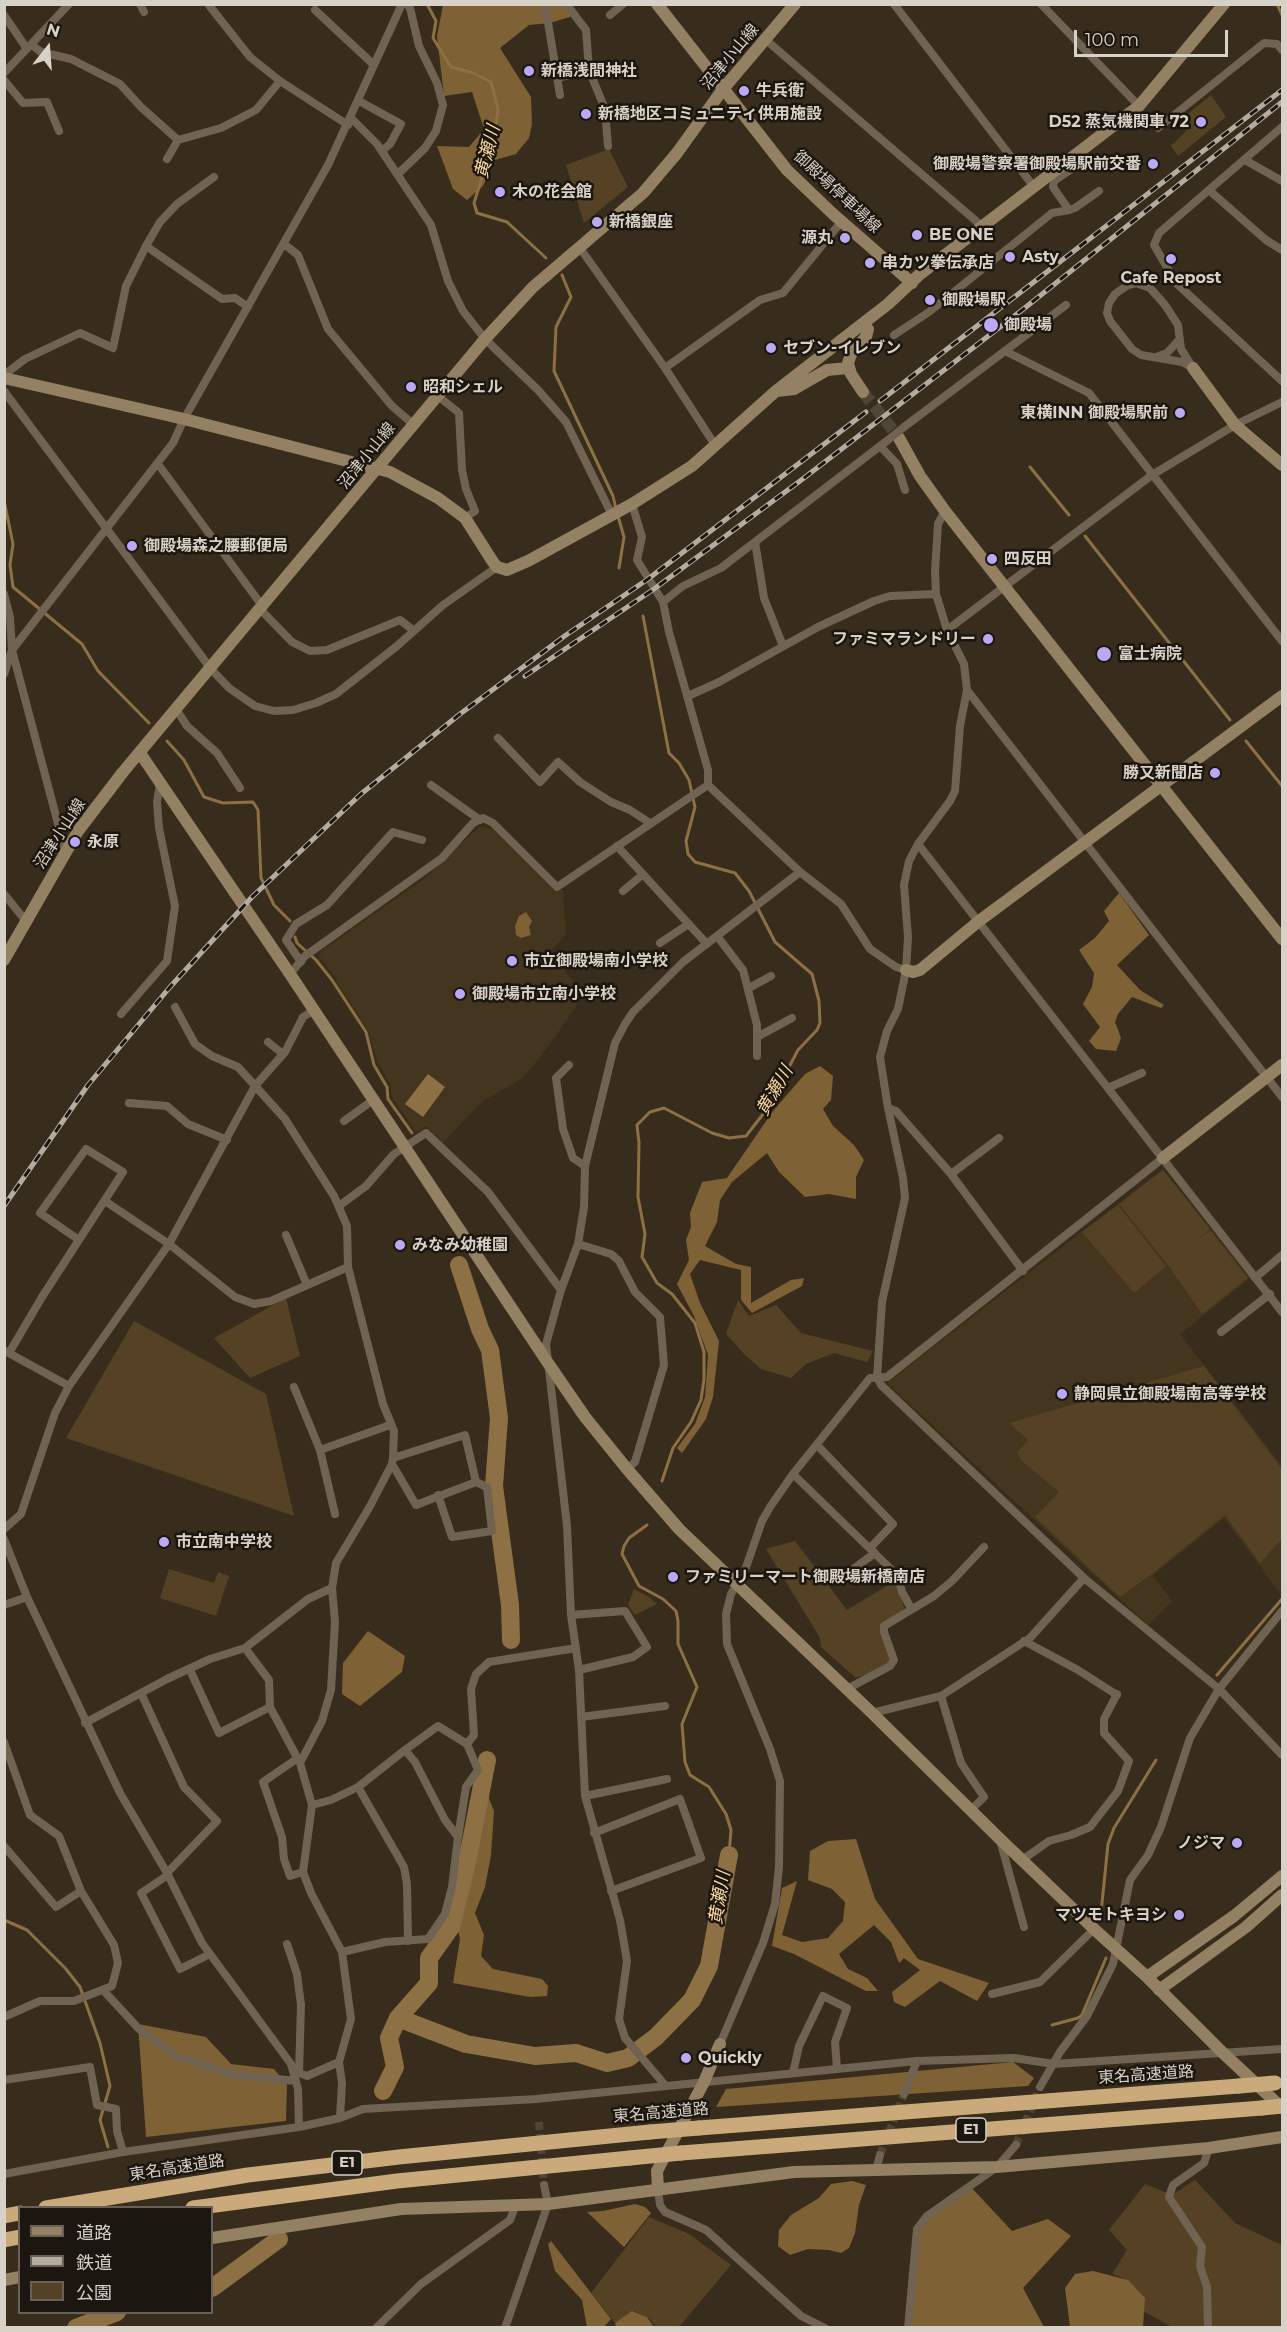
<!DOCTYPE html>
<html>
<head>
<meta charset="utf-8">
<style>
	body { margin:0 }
	#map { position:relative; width:1287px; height:2332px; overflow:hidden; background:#382d1d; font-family:Montserrat,"Noto Sans JP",sans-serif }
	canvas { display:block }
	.frame { position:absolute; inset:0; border:6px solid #d8d1c7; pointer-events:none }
	.legend { position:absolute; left:18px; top:2206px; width:195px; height:108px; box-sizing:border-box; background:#1b160f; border:2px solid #676159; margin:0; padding:8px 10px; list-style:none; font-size:18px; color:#d8d1c7 }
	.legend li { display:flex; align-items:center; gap:12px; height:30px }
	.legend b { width:30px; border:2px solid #676159 }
	.north { position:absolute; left:18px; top:18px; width:60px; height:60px; -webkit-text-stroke:4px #1b160f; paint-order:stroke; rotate:17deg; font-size:16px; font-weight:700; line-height:24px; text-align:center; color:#d8d1c7 }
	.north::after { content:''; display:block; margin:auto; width:21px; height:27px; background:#d8d1c7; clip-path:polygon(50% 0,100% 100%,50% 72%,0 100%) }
	.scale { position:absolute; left:1074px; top:30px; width:154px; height:27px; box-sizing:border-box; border:3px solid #d8d1c7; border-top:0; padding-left:8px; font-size:18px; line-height:21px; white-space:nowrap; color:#d8d1c7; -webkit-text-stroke:4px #1b160f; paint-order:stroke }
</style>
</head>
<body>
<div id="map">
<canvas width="1287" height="2332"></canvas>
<div class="frame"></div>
<ul class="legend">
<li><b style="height:8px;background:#948062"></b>道路</li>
<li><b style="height:8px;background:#b4aca0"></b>鉄道</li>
<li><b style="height:16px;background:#554224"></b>公園</li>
</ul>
<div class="north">N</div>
<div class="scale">100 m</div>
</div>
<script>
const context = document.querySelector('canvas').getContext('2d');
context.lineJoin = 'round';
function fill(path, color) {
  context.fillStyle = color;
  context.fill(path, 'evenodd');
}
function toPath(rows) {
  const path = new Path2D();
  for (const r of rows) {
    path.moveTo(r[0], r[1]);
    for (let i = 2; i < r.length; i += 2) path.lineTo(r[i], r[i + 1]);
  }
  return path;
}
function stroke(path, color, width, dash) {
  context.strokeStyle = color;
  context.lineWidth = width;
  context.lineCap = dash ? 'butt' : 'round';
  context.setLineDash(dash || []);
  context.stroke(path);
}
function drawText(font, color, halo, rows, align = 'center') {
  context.font = font + ' Montserrat,"Noto Sans JP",sans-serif';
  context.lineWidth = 5;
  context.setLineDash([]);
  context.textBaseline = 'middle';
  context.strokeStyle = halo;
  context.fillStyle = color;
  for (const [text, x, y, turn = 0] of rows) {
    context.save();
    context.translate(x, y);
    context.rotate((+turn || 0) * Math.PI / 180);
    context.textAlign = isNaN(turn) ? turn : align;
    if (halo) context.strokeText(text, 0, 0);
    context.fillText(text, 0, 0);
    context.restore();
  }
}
fill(toPath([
	[479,827,488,827,494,830,554,890,563,890,566,934,550,952,573,981,577,1005,550,1044,523,1078,483,1101,443,1143,427,1126,416,1133,392,1097,390,1083,378,1063,367,1029,337,983,337,979,319,957,321,951,424,879],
	[1163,1169,1250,1278,1180,1334,1282,1466,1282,1591,1279,1592,1224,1518,1153,1575,1172,1601,1148,1625,887,1383]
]), '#44351e');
fill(toPath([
	[1211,95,1226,117,1178,156,1171,146,1186,131,1179,121],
	[609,149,628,187,584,223,566,165],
	[1163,1170,1210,1229,1189,1247,1210,1230,1248,1278,1202,1314,1168,1265,1119,1204],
	[1118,1205,1166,1266,1134,1293,1082,1232],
	[286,1298,300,1356,250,1378,214,1338],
	[738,1300,749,1316,776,1305,801,1333,873,1351,867,1362,834,1353,806,1364,791,1378,761,1369,745,1355,726,1334],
	[134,1321,266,1394,294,1516,66,1438],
	[1204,1366,1282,1469,1282,1539,1260,1563,1225,1515,1152,1574,1120,1597,1035,1517,1059,1492,1023,1462,1017,1453,1028,1440,1009,1423],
	[795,1541,847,1610,895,1581,905,1609,884,1632,891,1660,886,1668,856,1678,821,1647,820,1638,766,1549],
	[169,1569,214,1583,218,1572,229,1576,216,1616,160,1598],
	[634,1589,649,1597,657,1604,635,1615,628,1605],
	[1195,2180,1235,2223,1282,2245,1282,2326,1280,2328,1172,2327,1143,2311,1126,2279,1112,2274,1127,2250,1109,2230,1145,2184,1172,2195],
	[649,2217,689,2234,731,2265,679,2327,656,2327,648,2317,633,2311,615,2323,591,2293]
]), '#554224');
fill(toPath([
	[443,5,572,5,579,14,550,23,529,25,500,48,531,97,532,124,529,138,516,154,495,160,483,186,467,200,453,189,437,146,469,147,484,129,472,92,444,96,437,36],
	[1119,893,1149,935,1117,965,1140,990,1164,1005,1161,1008,1132,997,1118,1014,1115,1022,1121,1038,1116,1051,1096,1049,1089,1041,1100,1027,1083,1004,1092,987,1094,973,1079,950,1095,938,1109,921,1104,911],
	[526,912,532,921,529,927,531,935,521,938,516,935,515,926,519,916],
	[820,1066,833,1076,831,1100,823,1109,833,1126,854,1145,864,1160,856,1177,856,1199,829,1194,805,1197,779,1172,767,1153,732,1182,720,1200,717,1222,705,1246,736,1264,751,1267,751,1303,791,1280,804,1278,802,1286,752,1313,741,1300,741,1270,700,1260,690,1274,700,1303,719,1341,713,1397,706,1419,682,1453,677,1448,695,1424,705,1397,708,1355,694,1316,677,1284,689,1260,686,1240,691,1227,690,1213,702,1182,727,1178,773,1111,805,1074],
	[368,1631,405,1656,402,1672,360,1706,342,1694,343,1663],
	[486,1791,494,1811,491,1855,485,1887,475,1913,484,1935,481,1956,493,1969,542,1979,548,1986,547,1996,530,1997,453,1983,460,1939,456,1921],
	[856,1839,875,1899,918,1959,989,1983,977,2001,940,1981,905,2007,894,2002,892,1992,920,1970,904,1958,899,1963,891,1942,874,1925,839,1954,848,1969,867,1978,878,1991,866,1991,794,1954,772,1946,782,1888,797,1881,782,1935,802,1942,828,1938,843,1921,845,1902,832,1889,808,1880,810,1851,828,1841],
	[138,2024,206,2037,231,2064,274,2069,287,2085,286,2121,146,2137],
	[1013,2062,1034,2078,1028,2086,716,2107,726,2089],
	[852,2181,866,2185,859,2205,855,2233,849,2248,841,2253,829,2250,808,2249,790,2255,778,2246,779,2230,791,2215,819,2198,831,2184],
	[969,2185,1012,2231,1048,2219,1071,2236,1023,2288,1044,2327,908,2328,921,2224],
	[635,2204,645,2207,651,2213,624,2247,587,2212,603,2211],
	[551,2241,611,2319,604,2327,587,2327,582,2300,555,2271,548,2244],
	[1093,2271,1128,2280,1145,2298,1143,2327,1070,2327,1065,2288,1075,2274],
	[632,2311,647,2317,654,2327,616,2327,615,2323]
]), '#7e6134');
fill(toPath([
	[428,1074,445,1087,423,1117,405,1104]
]), '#8d7043');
stroke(toPath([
	[427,4,436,21,433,38,451,67,473,73,491,82,498,109,493,143,474,203,477,213,507,222,546,258],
	[1277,4,1282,15],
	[562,275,571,297,556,327,554,371,613,496,616,509],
	[1030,467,1069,515],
	[4,500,13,544,10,565,13,587,82,644,98,671,149,723],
	[618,516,624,537,619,568],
	[1085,536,1230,720],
	[643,616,669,753,679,763,689,780,695,807,686,841,688,854,695,862,735,873,749,891,775,942,812,974,819,1001,820,1023,817,1030,798,1050,767,1109,746,1136,729,1138,712,1133,664,1108,650,1112,637,1125,639,1143,638,1197,645,1234,642,1257,657,1283,672,1294,695,1323,704,1352,704,1379,701,1400,691,1422,673,1448,662,1481],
	[167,741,184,760,204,797,223,803,253,802,258,810,261,878,274,905,290,921],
	[1246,741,1282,786],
	[295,937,297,943,316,960,332,980,366,1032,374,1065,387,1087,388,1099,412,1133],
	[647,1525,629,1538,624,1546,622,1554,639,1586,663,1599,676,1611,678,1621,678,1644,697,1687,682,1724,685,1762,690,1775,709,1787,726,1814,731,1830,729,1855],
	[1217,1675,1282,1599],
	[1101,1913,1108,1844,1114,1828,1156,1760],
	[4,1920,27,1930,66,1969,80,1987,100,2043,110,2086,100,2120,108,2147],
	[1052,2025,1078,2018,1082,2015,1106,1958]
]), '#8d7043', 3);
stroke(toPath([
	[459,1265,480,1329,490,1350,499,1418,494,1486,510,1605,511,1640],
	[398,2018,466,2044,535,2056,576,2053,607,2063,628,2058,656,2037,692,2000,709,1966,729,1855],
	[383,2091,395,2067,389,2038,398,2018,429,1983,429,1958,451,1927,466,1867,487,1760],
	[212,2288,279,2239],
	[76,2328,117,2312]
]), '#8d7043', 18);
stroke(toPath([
	[539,2122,544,2185],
	[1016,2145,1040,2087],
	[880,2155,904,2094]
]), '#504636', 8, [8, 4]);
stroke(toPath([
	[863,392,899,438]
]), '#504636', 12, [12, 6]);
stroke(toPath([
	[140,4,144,12],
	[208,4,250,57,280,81,348,125],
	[545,4,560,95],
	[566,4,586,30,589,70],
	[894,4,1034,187],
	[1041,4,1139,106],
	[315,10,374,65],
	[4,15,27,49],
	[610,15,623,4],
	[766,40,983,227],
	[32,45,41,52,71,59,120,84,141,107,178,140,221,128,256,110,280,81],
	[4,73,69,4],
	[557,78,589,70,605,109,608,146],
	[4,80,23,103,47,102,59,131],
	[359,101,401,124,390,144,382,151],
	[351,118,377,144,431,225,448,281,463,311,485,339,538,390,566,422,612,515],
	[1282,127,1159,233,1154,245,1176,283,1282,381],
	[1158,128,1264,43,1277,44,1282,50],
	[167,159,178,140],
	[1245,160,1282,181],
	[398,174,425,148,436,131,443,105,437,83,419,46,410,8,407,4],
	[1210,191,1266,240,1282,250],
	[1069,210,1075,208,1099,191],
	[284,244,298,255,328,329,392,406,414,425],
	[146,246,222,299,235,298,248,307],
	[580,248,665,368,715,445],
	[1136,283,1150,288,1165,305,1178,325,1181,349,1193,368,1182,362,1141,355,1132,349,1110,321,1107,313,1109,303,1115,294,1128,285,1136,283],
	[894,335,929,312,1052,213,1069,210,1053,187,1054,181,1076,166],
	[1005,351,1089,393,1282,641],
	[1156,357,1167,353,1179,340],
	[665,368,760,300,783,293,842,221],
	[4,375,25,359,80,333,113,348,126,286,146,246,160,222,177,204,214,177],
	[4,391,211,669,229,688,255,706,274,711,293,710,316,703,336,694,397,646,443,605,497,567],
	[438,396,459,413,462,470,466,489,475,511,465,518],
	[904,427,1066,305],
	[880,446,897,464,905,490],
	[158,464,263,607],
	[632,504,642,537,637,560,663,602,669,632,708,770,708,785,800,872,841,904,870,949,896,967,906,970,898,1009,887,1031,880,1057,888,1108,903,1178,905,1198,882,1302,877,1377,881,1385,1084,1578,1219,1689,1282,1755],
	[755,542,764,598,783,646],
	[4,594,10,617,12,650,65,850],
	[663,602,683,586,721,568,888,440],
	[261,610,292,642,310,651,327,650,400,620,413,630],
	[947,630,1152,475,1235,425,1282,402],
	[4,674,12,650,173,443,184,419,328,165,402,4],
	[967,690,1282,1097],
	[688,696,719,682,818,627,874,601,890,596,936,594],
	[176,709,187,726,217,753,240,788],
	[498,738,540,782,558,762,580,782,611,802,630,810,650,823],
	[431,785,480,820],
	[918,844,1282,1312],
	[617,846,707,944],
	[623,891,642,875],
	[4,894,26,921],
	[717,936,743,970,757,1025,757,1056],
	[660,943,687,925],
	[301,962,286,940,296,924,327,905,393,832,422,840],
	[906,970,908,937,904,885,909,861,918,844,950,801,955,791,960,726,967,690,964,664,947,630,936,594,935,571,938,524,945,511],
	[290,974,305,956,442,858,473,823,483,818,493,823,557,887,708,785],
	[749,988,771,976],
	[121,1014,167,961,175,906,159,828,157,802,160,784],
	[757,1037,792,1018],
	[268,1042,283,1054],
	[569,1065,556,1078,563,1129,573,1158,585,1166],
	[1108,1088,1142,1073],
	[129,1103,167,1106,188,1124,227,1140],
	[888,1108,896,1111,951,1174,1023,1271],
	[344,1121,373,1100],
	[951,1174,999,1138],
	[105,1201,169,1244,235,1297,254,1304,271,1301,348,1267],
	[339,1206,366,1186,394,1154,426,1133,488,1192,561,1290],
	[286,1235,307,1285],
	[578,1244,611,1254,619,1261,635,1292,660,1317,664,1365,635,1462,627,1469],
	[1255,1278,1282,1255],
	[1221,1332,1270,1294],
	[5,1351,69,1386],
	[9,1353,42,1297,123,1172,86,1149,40,1213,79,1240],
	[294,1387,320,1450,335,1514],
	[817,1445,893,1524,870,1548],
	[320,1450,390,1425],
	[393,1458,465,1435,476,1482,487,1487,492,1531,452,1537,438,1495],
	[392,1464,416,1505,476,1482],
	[793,1474,898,1576,902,1592,911,1608],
	[4,1529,21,1514,55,1413,69,1386,169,1244,255,1086,285,1052,303,1017,314,1010],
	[4,1539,27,1597,120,1793,167,1873,202,1943,291,2064,298,2089,299,2127],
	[845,1575,875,1553],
	[4,1605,27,1597],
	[571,1615,625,1611,647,1647,633,1657,579,1670],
	[1024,1641,1078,1670,1117,1695],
	[245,1648,269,1680,270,1707],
	[190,1670,219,1733,270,1707,300,1763],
	[847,1689,890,1666,894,1660,884,1632,884,1626,934,1596,952,1581,984,1547],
	[141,1693,184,1787,217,1821,167,1873],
	[941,1696,961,1763,984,1797,971,1810],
	[872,1713,941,1696,1030,1638,1084,1578],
	[581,1717,665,1706],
	[85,1723,167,1679,210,1659,245,1648,308,1599,332,1588,336,1563,369,1508,392,1464,393,1458,394,1431,383,1404,348,1267,347,1226,334,1196,285,1119,238,1067,212,1056,195,1044,175,1007],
	[4,1742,30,1815,59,1836,81,1891,114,1945,118,1963,112,1986,74,2001,40,2001,4,2017],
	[405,1750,438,1726,467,1744],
	[298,1758,263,1782,282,1837,284,1859,290,1876,303,1872],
	[358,1787,404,1867,407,1884,408,1941],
	[585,1796,667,1779],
	[312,1805,331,1800,358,1787,405,1750,415,1762,445,1820,458,1837,452,1887,445,1914,428,1939,385,1942,342,1952],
	[594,1833,680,1799,701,1858,611,1891],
	[458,1837,466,1787,478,1770,467,1744,474,1735,471,1689,476,1674,489,1662,576,1648],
	[1000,1840,1024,1927],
	[4,1846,56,1907,81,1891],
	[1022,1860,1049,1841,1071,1835,1090,1827,1118,1791,1129,1761,1104,1733,1104,1719,1117,1694],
	[168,1875,141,1893,180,1969,210,1954],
	[287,1944,297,1974,301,2005,299,2073,307,2076,339,2062,351,2019,342,1952,311,1893,303,1872,312,1805,300,1763,322,1721,331,1690,335,1622,332,1588],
	[103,1990,139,2029,176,2056,231,2074,296,2081],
	[992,1994,1040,1982,1094,1929],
	[720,2044,763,1943,775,1904,779,1867,780,1781,770,1749,727,1644,726,1614,731,1594,744,1573,762,1521,770,1507,793,1474,870,1378,887,1377,1163,1158],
	[339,2062,342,2083,340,2118],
	[793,2073,799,2046,823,1996,847,2008,835,2042,837,2069],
	[4,2080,90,2067,97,2105,116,2109,117,2131,123,2152],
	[665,2085,625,2038,619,2019,627,1961,620,1920,585,1796,579,1670,571,1615,567,1526,546,1344,561,1290,578,1244,584,1207,585,1166,615,1043,625,1024,633,1012,683,962,800,872],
	[1040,2087,1060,2052,1087,2016,1113,1964,1130,1880,1148,1855,1161,1827,1190,1738,1219,1689,1282,1611],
	[904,2094,917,2061],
	[876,2170,880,2155],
	[4,2174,123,2152,299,2127,340,2118,363,2109,536,2099,917,2061,1014,2058,1054,2064,1282,2049],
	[658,2190,660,2205,665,2212,706,2230,801,2316,825,2328],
	[376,2328,421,2284,510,2220,516,2204],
	[505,2328,548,2204,544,2185],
	[908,2328,917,2229,927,2216,997,2167,1016,2145],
	[1208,2328,1207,2287,1200,2266,1202,2247,1169,2197,1173,2185,1204,2163,1209,2148]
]), '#706351', 8);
stroke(toPath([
	[657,4,787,170,833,214,912,283],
	[1193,368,1235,425,1282,465],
	[4,378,184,419,390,472,438,498,465,518,493,562,497,567,507,570,528,561,632,504,692,466,776,391,888,304,919,275,1139,106,1224,4],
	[777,391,794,389,827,370,848,368],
	[863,392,851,374,848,363,851,354,866,337,868,329],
	[899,438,920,476,945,511,1282,939],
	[140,753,290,974,548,1363,585,1417,627,1469,679,1529,872,1713,1000,1839,1094,1929,1147,1977,1222,2052,1282,2108],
	[4,960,78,831,123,772,485,339,533,287,643,193,677,153,723,89,795,4],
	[906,970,913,972,920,970,979,921,1282,696],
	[1163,1158,1282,1065],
	[1147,1977,1234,1916,1282,1876],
	[1159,1990,1246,1927,1282,1895],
	[658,2190,657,2171,704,2082,720,2044],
	[212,2238,401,2209,548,2204,794,2172,997,2167,1209,2148,1282,2137],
	[4,2280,20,2277]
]), '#948062', 12);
stroke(toPath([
	[699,2128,1239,2086],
	[681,2153,1262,2108],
	[46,2208,248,2175,399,2157,650,2132],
	[193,2208,397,2181,630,2158],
	[4,2216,20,2213],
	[4,2240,20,2237]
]), '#caaa7b', 15);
const rail = toPath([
	[880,401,1282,90],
	[525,676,654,589,800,481,1026,307,1282,102],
	[4,1206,88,1085,170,987,252,897,361,794,460,714,566,635,648,579,866,412]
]);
stroke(rail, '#b4aca0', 5);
stroke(rail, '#1b160f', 3, [9]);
stroke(toPath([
	[888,440,904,427]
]), '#706351', 8);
stroke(toPath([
	[1239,2086,1275,2083],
	[1262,2108,1282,2106],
	[650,2132,699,2128],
	[630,2158,681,2153]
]), '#caaa7b', 15);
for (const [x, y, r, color] of [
	[529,71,6,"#baaaf6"],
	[744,91,6,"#baaaf6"],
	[586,114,6,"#baaaf6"],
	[1201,122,6,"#baaaf6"],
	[1153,164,6,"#baaaf6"],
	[500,192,6,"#baaaf6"],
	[597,222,6,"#baaaf6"],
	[917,235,6,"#baaaf6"],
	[845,238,6,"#baaaf6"],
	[1010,257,6,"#baaaf6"],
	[1171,259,6,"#baaaf6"],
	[870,263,6,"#baaaf6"],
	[930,300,6,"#baaaf6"],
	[991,325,8,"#baaaf6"],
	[771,348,6,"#baaaf6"],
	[411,387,6,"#baaaf6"],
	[1180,413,6,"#baaaf6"],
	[132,546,6,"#baaaf6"],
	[992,559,6,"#baaaf6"],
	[988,639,6,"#baaaf6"],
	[1104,654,8,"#baaaf6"],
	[1215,773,6,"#baaaf6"],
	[75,842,6,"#baaaf6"],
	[512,961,6,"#baaaf6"],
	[460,994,6,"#baaaf6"],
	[400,1245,6,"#baaaf6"],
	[1062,1394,6,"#baaaf6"],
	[164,1542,6,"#baaaf6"],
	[673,1577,6,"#baaaf6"],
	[1237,1843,6,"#baaaf6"],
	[1179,1915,6,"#baaaf6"],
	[686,2058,6,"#baaaf6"]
]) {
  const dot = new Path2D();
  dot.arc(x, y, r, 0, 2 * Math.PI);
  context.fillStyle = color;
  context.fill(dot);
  stroke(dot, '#1b160f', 2);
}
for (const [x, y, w] of [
	[971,2130,30],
	[347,2163,30]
]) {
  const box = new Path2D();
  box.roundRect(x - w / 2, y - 12, w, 24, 4.5);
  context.fillStyle = '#1b160f';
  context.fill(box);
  stroke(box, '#d8d1c7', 1.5);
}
drawText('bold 15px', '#d8d1c7', null, [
	["E1",971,2130],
	["E1",347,2163]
]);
drawText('16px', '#d8d1c7', '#1b160f', [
	["沼津小山線",730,57,-50],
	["御殿場停車場線",837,192,43],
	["沼津小山線",367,456,-51],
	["沼津小山線",60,834,-57],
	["東名高速道路",1146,2075,-4],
	["東名高速道路",661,2113,-5],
	["東名高速道路",177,2168,-9]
]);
drawText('bold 16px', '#d8d1c7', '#1b160f', [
	["新橋浅間神社",541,71],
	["牛兵衛",756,91],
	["新橋地区コミュニティ供用施設",598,114],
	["D52 蒸気機関車 72",1189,122,"right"],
	["御殿場警察署御殿場駅前交番",1141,164,"right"],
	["木の花会館",512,192],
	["新橋銀座",609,222],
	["BE ONE",929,235],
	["源丸",833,238,"right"],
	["Asty",1022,257],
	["串カツ拳伝承店",882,263],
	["Cafe Repost",1171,278,"center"],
	["御殿場駅",942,300],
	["御殿場",1004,325],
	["セブン-イレブン",783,348],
	["昭和シェル",423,387],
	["東横INN 御殿場駅前",1168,413,"right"],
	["御殿場森之腰郵便局",144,546],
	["四反田",1004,559],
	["ファミマランドリー",976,639,"right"],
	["富士病院",1118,654],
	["勝又新聞店",1203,773,"right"],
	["永原",87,842],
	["市立御殿場南小学校",524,961],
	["御殿場市立南小学校",472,994],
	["みなみ幼稚園",412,1245],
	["静岡県立御殿場南高等学校",1074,1394],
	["市立南中学校",176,1542],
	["ファミリーマート御殿場新橋南店",685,1577],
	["ノジマ",1225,1843,"right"],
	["マツモトキヨシ",1167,1915,"right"],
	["Quickly",698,2058]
], 'left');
drawText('italic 18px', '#fcd7a0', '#1b160f', [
	["黄瀬川",488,152,-76],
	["黄瀬川",775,1091,-60],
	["黄瀬川",720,1898,-81]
]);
</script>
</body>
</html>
